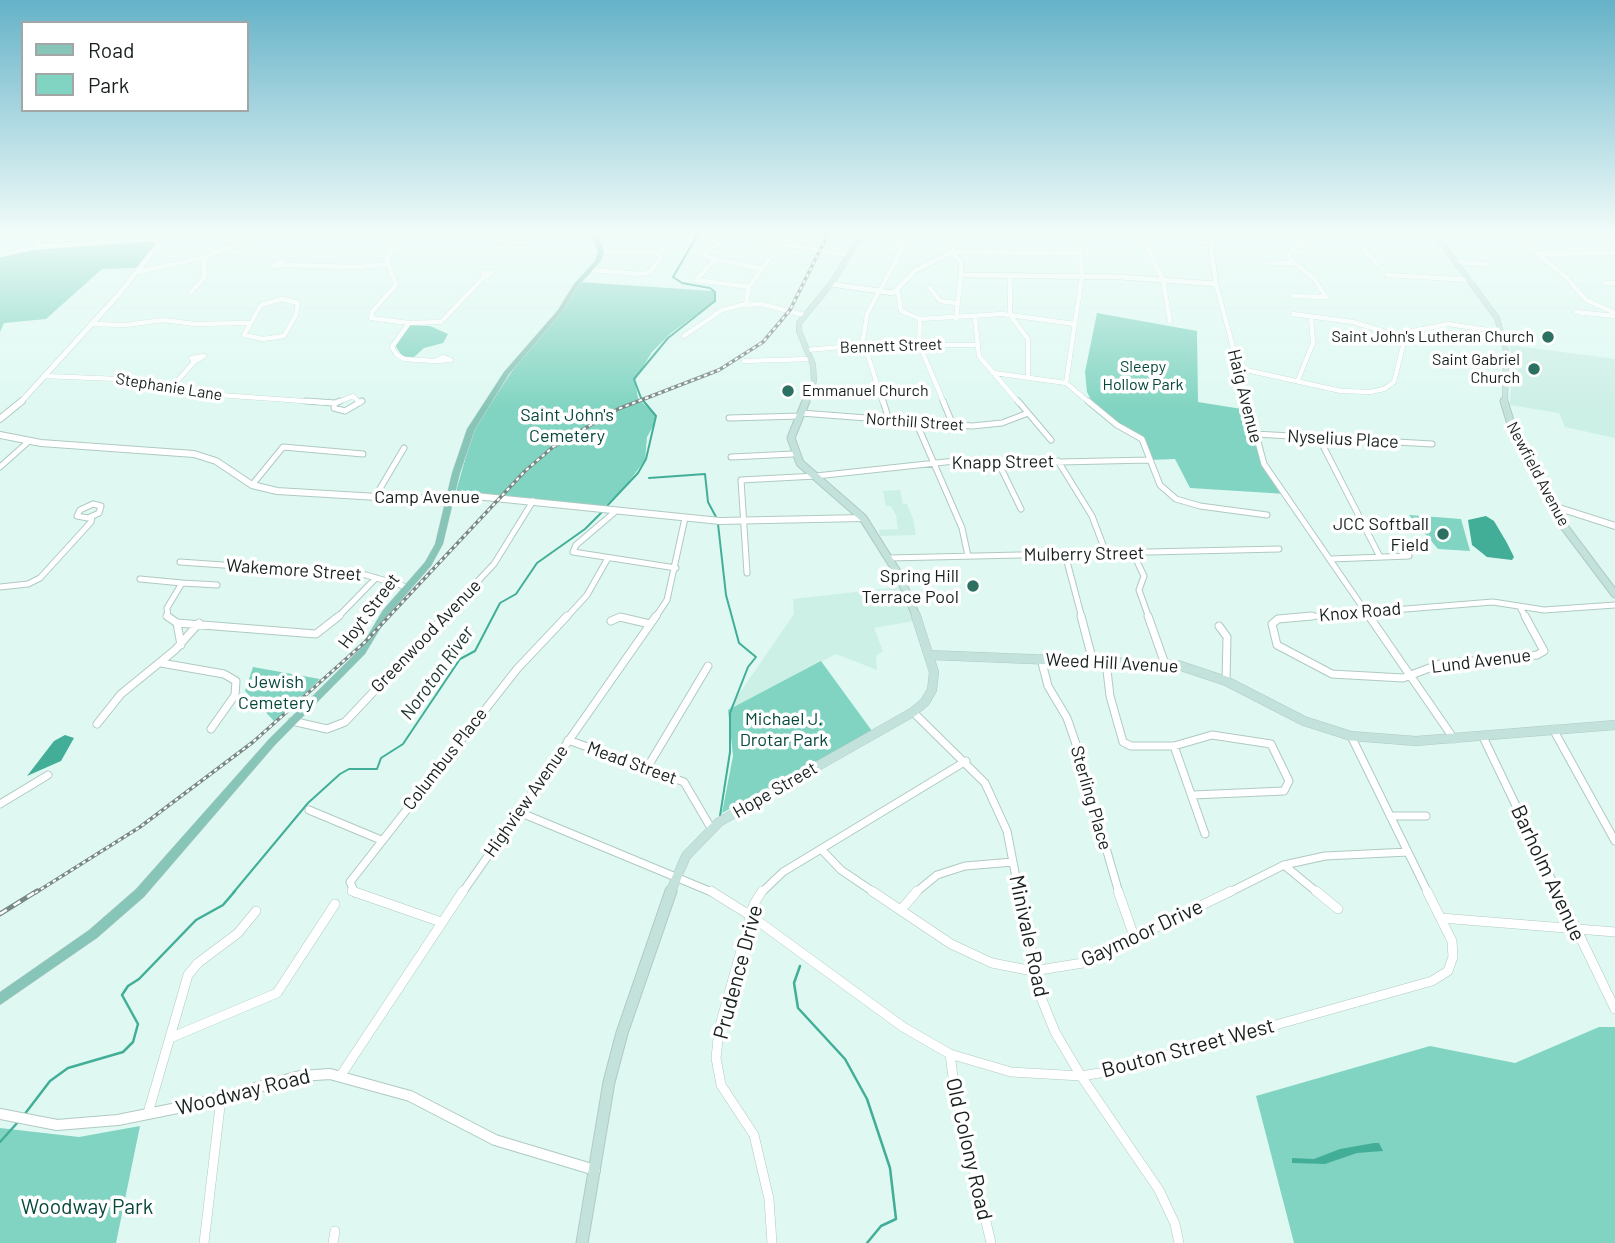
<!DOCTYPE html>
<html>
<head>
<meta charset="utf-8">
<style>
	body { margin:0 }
	#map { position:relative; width:1615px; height:1243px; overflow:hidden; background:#dff9f2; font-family:Barlow,sans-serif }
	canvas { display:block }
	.legend { position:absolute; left:21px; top:21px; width:228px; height:91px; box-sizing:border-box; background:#fff; border:2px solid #a2a6a5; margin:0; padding:9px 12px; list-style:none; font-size:21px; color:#17201e }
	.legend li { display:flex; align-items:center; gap:14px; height:35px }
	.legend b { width:35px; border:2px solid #a2a6a5 }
</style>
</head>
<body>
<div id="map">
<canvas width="1615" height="1243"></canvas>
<ul class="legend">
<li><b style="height:9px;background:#88c5b9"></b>Road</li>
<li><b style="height:19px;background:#81d4c1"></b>Park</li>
</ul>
</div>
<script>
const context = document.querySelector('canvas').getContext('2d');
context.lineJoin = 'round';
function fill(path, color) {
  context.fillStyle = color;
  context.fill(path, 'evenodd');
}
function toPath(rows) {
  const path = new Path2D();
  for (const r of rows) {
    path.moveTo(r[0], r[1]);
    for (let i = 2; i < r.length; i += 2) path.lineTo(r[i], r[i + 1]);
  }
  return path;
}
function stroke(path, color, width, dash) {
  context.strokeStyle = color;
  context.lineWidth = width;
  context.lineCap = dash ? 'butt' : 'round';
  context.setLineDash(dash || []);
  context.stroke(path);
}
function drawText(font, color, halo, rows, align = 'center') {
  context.font = font + ' Barlow,sans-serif';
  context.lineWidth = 7;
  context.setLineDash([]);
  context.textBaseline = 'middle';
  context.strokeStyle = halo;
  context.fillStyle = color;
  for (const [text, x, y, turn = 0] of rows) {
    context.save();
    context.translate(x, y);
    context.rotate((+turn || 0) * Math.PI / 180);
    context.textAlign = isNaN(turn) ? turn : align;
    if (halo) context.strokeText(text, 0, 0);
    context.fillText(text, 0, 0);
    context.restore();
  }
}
fill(toPath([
	[1509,345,1615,359,1615,438,1565,427,1559,413,1510,405,1512,355],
	[900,490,903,504,907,504,913,519,916,535,880,536,879,530,898,529,896,515,891,506,886,506,883,491],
	[900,587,914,621,874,628,883,651,876,656,877,670,836,654,728,710,794,614,793,599]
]), '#ccefe6');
fill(toPath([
	[139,240,155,242,155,246,136,268,102,269,46,319,4,323,0,332,0,256,38,248],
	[579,282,714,291,715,301,671,333,652,352,635,380,638,398,655,415,655,423,647,437,645,460,625,487,602,509,455,495,474,428,529,346,556,318],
	[1097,313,1197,331,1198,402,1248,410,1258,449,1286,494,1190,488,1175,459,1149,460,1142,439,1095,407,1087,392,1085,372],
	[410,325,430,326,448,334,443,343,424,348,413,358,402,356,395,345],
	[1409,515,1461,519,1470,551,1438,549],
	[821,661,872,731,722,813,733,756,728,710],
	[253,667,320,679,275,722,245,691],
	[1599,1027,1615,1027,1615,1243,1294,1243,1256,1096,1430,1046,1515,1063],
	[140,1126,116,1243,0,1243,0,1128,79,1137]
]), '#81d4c1');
fill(toPath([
	[1486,516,1494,521,1507,543,1514,557,1512,560,1487,557,1472,545,1468,520],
	[65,735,74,738,61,761,27,776,54,741],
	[1374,1143,1379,1143,1383,1151,1357,1153,1325,1164,1292,1163,1292,1158,1314,1159,1340,1149]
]), '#42ae98');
stroke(toPath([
	[649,478,705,474,708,502,716,517],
	[606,507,638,473,646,459,656,416,641,398,634,379,668,338,715,301,715,292,710,288,682,283,673,277,698,234],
	[718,524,726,595,739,643,756,657,748,667,730,713,730,752,720,816],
	[233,893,308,803,340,774,349,769,377,769,381,758,403,744,460,659,475,651,500,603,516,594,537,563,585,529,603,511]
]), '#42ae98', 2);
stroke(toPath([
	[800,966,794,983,798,1008,845,1059,867,1099,890,1168,896,1219,881,1226,867,1243],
	[24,1115,50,1081,68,1068,123,1052,133,1042,138,1024,122,995,128,986,139,979,196,920,223,905,235,891],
	[0,1142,18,1122]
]), '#42ae98', 2.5);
const minorFar3 = toPath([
	[400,234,387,260,396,285,372,312,371,318,409,323,441,322,484,277],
	[483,234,476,239,520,243,529,242,534,234],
	[726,234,847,255],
	[727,234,719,244,703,252,707,257,762,269],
	[962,234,952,252,1081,253],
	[1148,234,1144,241,1163,280,1170,321],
	[1163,234,1211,244],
	[1369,234,1362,247,1378,265],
	[1285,235,1304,245],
	[1436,235,1520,239,1567,278,1586,300,1615,313],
	[865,237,904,243],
	[1538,254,1615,253],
	[0,255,36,247],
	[282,261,286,265,272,266,282,261],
	[1458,262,1486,264],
	[1270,263,1292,263],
	[286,265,358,267,387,264],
	[589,270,641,274,650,272,661,257,655,252,601,252],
	[137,272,198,259,266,234],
	[483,273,492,273,484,277,483,273],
	[1387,275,1472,280],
	[1010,276,1010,315,1028,339,1028,376],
	[696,280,749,287],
	[696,280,715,259],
	[1605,283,1615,283],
	[1216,284,1248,403],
	[930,288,940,301,956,303],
	[191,292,204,278,204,257],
	[898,292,901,311,920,319,1002,314,1075,324],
	[1294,296,1326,297,1314,279,1288,257,1292,249,1313,241,1321,234],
	[282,299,298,303,296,315,284,336,263,339,244,335,261,305,282,299],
	[746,304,749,287,769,259],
	[1576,312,1615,316],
	[1293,314,1353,322,1405,338],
	[975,318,979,356,1019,403],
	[920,319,919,344,944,403],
	[956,319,961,275],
	[409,323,392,347,396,354,404,359,435,361],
	[91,324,126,325,163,320,195,324,248,323],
	[684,336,722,310,741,305,761,304,804,315],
	[807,350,864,345,975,345],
	[204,356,194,362,191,358,204,356],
	[443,357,451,360,435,361,443,357],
	[744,361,810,359],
	[1237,368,1341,391,1370,392,1384,389,1394,382,1405,338,1413,331,1448,324,1501,332],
	[994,373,1066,383,1090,403],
	[44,376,143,380,205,394,331,403],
	[1298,380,1313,343,1311,316],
	[1066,383,1082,276,1079,234],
	[172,387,194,362],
	[336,403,353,396,360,403],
	[883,403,863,340,867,314,910,234]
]);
const minorFar2 = toPath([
	[306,401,335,403],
	[883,401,889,420],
	[943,401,953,425],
	[1018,401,1051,440],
	[1088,401,1117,425,1142,439,1160,485,1176,499,1200,506,1267,515],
	[1247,401,1264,464,1370,618],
	[335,403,334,408,345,411,362,401],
	[335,403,340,401],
	[801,413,972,426,1002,423,1028,413],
	[729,418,800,416],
	[916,422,962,528,968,556],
	[1255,434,1432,444],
	[1319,438,1380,557],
	[731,457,793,454],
	[1058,461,1092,516,1106,553],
	[998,462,1021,509],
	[0,467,28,442],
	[252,485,283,447,363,454],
	[375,497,404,448],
	[93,504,101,506,99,513,88,518,77,516,80,510,93,504],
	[616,511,576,545,573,552,676,568],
	[1133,553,1144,576,1139,590,1149,618],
	[1065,554,1082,618],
	[889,558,1279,549],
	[1331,559,1409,556],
	[180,562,366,575,407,587],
	[747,573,741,480,816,476,964,460,1015,463,1149,460],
	[140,579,182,583],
	[0,587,28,584,40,578,91,522,92,517],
	[1521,609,1526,618],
	[168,618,167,608,182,583,217,585],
	[337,618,376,578],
	[443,618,494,564,533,501],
	[566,618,587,595,608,558],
	[618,618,623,618],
	[655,618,667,600,685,518],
	[1293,618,1493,602,1544,610,1615,605]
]);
const minorFar1 = toPath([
	[167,616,177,623,316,634,339,616],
	[1081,616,1093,662],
	[1148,616,1165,664],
	[1312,616,1278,619,1272,624,1277,645,1332,674,1403,678,1440,664,1537,655,1544,651,1525,616],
	[1369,616,1454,739],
	[611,621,620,617,650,624],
	[177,623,181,645],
	[1219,626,1227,637,1226,681],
	[1041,659,1048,686,1067,718,1076,744,1119,893],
	[1106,662,1110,696,1123,742,1131,746,1174,746,1212,735,1271,744,1289,781,1284,791,1193,795],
	[161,663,224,674,236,681,235,695,211,729],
	[913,712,985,783,1007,831,1019,893],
	[292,721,327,729,345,722,445,616],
	[97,724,121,694,175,650,199,623],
	[1553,729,1615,841],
	[1351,736,1428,893],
	[1483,737,1558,893],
	[568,740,684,782,711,828],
	[1174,746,1205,834],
	[647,768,708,666],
	[0,804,48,775],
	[309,810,381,840],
	[519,812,714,893],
	[1390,816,1426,816],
	[821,849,841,870,875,893],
	[1284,865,1318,893],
	[355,893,350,882,517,669,567,616],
	[462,893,656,616],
	[761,893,783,872,966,761],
	[915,893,937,875,965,866,1013,862],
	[1228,893,1284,865,1325,856,1408,852]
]);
const minor = toPath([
	[352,891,441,922],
	[711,891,751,916,903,1027,950,1054,1011,1072,1081,1076,1112,1071,1432,981,1448,971,1453,957,1452,941,1427,891],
	[762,891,754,904,719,1029,716,1058,721,1085,754,1135,769,1199,772,1243],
	[872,891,951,944,992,963,1033,971,1083,963,1231,891],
	[1019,891,1040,995,1055,1032,1081,1076,1159,1190,1175,1224,1179,1243],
	[1118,891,1135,939],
	[1316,891,1338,909],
	[1558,891,1615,1009],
	[901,910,917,891],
	[1441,918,1615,932],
	[170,1038,277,993,335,904],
	[950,1054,954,1084,991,1243],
	[341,1075,463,891],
	[148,1113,188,975,198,963,238,933,256,911],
	[204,1243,221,1098],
	[333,1243,335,1231]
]);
const tertiaryFar2 = toPath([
	[36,247,43,234],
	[831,284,893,293,916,270,952,252,961,262,961,275,1121,277,1216,284,1211,248,1215,234],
	[20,403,119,294,158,245,156,240,147,239,36,247]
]);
const tertiaryFar1 = toPath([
	[0,419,22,401],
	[0,435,41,443,194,454,216,461,252,485,277,491,411,499,475,496,720,521,863,518],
	[1553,506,1615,526]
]);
const tertiary = toPath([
	[0,1114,57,1125,118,1120,192,1105,300,1076,330,1074,410,1096,495,1140,595,1170]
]);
const secondaryFar3 = toPath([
	[1435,234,1497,318,1506,351,1505,403],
	[805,403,814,381,813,365,799,331,799,323,831,284,855,245,868,234]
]);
const secondaryFar2 = toPath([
	[806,401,791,438,800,463,863,518,899,575,917,618],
	[1504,401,1514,434,1563,525,1615,594]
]);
const secondaryFar1 = toPath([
	[930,655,1178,665,1226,681,1304,721,1351,736,1416,741,1615,725],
	[670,893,686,856,719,822,913,712,925,702,932,690,934,672,916,616]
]);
const secondary = toPath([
	[582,1243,609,1082,622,1033,671,891]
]);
const primary = toPath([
	[591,234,597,234,604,252,601,261,578,286,562,312,509,374,475,429,460,473,443,544,431,566,389,614,365,654,275,745,144,897,97,938,0,1005,0,992,89,930,136,889,269,739,359,650,383,610,425,562,435,544,452,473,467,429,504,372,558,310,574,284,595,261,598,252,591,234]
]);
stroke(minorFar3, '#b0c9c3', 5);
stroke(minorFar2, '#b0c9c3', 7);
stroke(minorFar1, '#b0c9c3', 9);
stroke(minor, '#b0c9c3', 10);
stroke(tertiaryFar2, '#b0c9c3', 6);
stroke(tertiaryFar1, '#b0c9c3', 8);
stroke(tertiary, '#b0c9c3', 12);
stroke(secondaryFar3, '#b0c9c3', 6);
stroke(secondaryFar2, '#b0c9c3', 9);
stroke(secondaryFar1, '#b0c9c3', 10);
stroke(secondary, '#b0c9c3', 13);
stroke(primary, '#dadbdb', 1);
stroke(minorFar3, '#fff', 4.5);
stroke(minorFar2, '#fff', 5);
stroke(minorFar1, '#fff', 7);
stroke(minor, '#fff', 9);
stroke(tertiaryFar2, '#fff', 5);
stroke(tertiaryFar1, '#fff', 6);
stroke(tertiary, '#fff', 10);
stroke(secondaryFar3, '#c4e2dc', 5);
stroke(secondaryFar2, '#c4e2dc', 7);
stroke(secondaryFar1, '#c4e2dc', 9);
stroke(secondary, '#c4e2dc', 11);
fill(primary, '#88c5b9');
const railFar1 = toPath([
	[35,893,140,827,253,742,365,642,525,471,553,447,618,409,719,370,763,342,790,310,828,234]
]);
const rail = toPath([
	[0,914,37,891]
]);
stroke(railFar1, '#788985', 3.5);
stroke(rail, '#788985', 5);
stroke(railFar1, '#fff', 2, [3.5]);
stroke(rail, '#fff', 2.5, [8]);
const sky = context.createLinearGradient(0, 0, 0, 408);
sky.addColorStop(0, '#65b2c8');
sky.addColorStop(0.57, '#f1fcf9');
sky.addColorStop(1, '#f1fcf900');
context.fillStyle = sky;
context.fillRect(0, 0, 1615, 408);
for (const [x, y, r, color] of [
	[1548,337,7,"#2c7062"],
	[1534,369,7,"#2c7062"],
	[788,391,7,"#2c7062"],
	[1443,534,7,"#2c7062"],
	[973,586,7,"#2c7062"]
]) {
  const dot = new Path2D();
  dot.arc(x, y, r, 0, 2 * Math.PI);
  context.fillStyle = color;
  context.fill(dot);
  stroke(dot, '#fff', 2.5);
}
drawText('16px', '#17201e', '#fff', [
	["Saint John's Lutheran Church",1534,337],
	["Saint Gabriel",1520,360],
	["Church",1520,378],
	["Emmanuel Church",802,391,"left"]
], 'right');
drawText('16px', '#17201e', '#fff', [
	["Bennett Street",891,346,-2],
	["Stephanie Lane",169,387,9],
	["Northill Street",915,422,4],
	["Newfield Avenue",1538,474,62]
]);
drawText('16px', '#06473c', '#fff', [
	["Sleepy",1143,367],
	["Hollow Park",1143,385]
]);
drawText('18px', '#17201e', '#fff', [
	["Haig Avenue",1245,396,76],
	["Nyselius Place",1343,439,3],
	["Knapp Street",1003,462,-1],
	["Camp Avenue",427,497],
	["Mulberry Street",1084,554,-1],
	["Wakemore Street",294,570,4],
	["Hoyt Street",369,611,-53],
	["Knox Road",1360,612,-5],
	["Greenwood Avenue",426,636,-46],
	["Lund Avenue",1481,661,-7],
	["Weed Hill Avenue",1112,663,3],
	["Columbus Place",445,759,-52],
	["Mead Street",632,763,20],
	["Hope Street",775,790,-30],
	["Sterling Place",1091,798,74],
	["Highview Avenue",526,801,-55]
]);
drawText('18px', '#06473c', '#fff', [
	["Saint John's",567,415],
	["Cemetery",567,436],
	["Jewish",276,682],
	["Cemetery",276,703],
	["Michael J.",784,719],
	["Drotar Park",784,740]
]);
drawText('18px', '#17201e', '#fff', [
	["JCC Softball",1429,524],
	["Field",1429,545],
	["Spring Hill",959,576],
	["Terrace Pool",959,597]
], 'right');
drawText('italic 19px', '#1e3630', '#fff', [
	["Noroton River",437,673,-54]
]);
drawText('21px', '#17201e', '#fff', [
	["Barholm Avenue",1548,873,65],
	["Gaymoor Drive",1142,933,-25],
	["Minivale Road",1029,936,78],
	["Prudence Drive",738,972,-75],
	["Bouton Street West",1188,1048,-15],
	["Woodway Road",243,1092,-14],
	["Old Colony Road",969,1149,77]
]);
drawText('21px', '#06473c', '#fff', [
	["Woodway Park",87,1207]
]);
</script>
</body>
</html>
